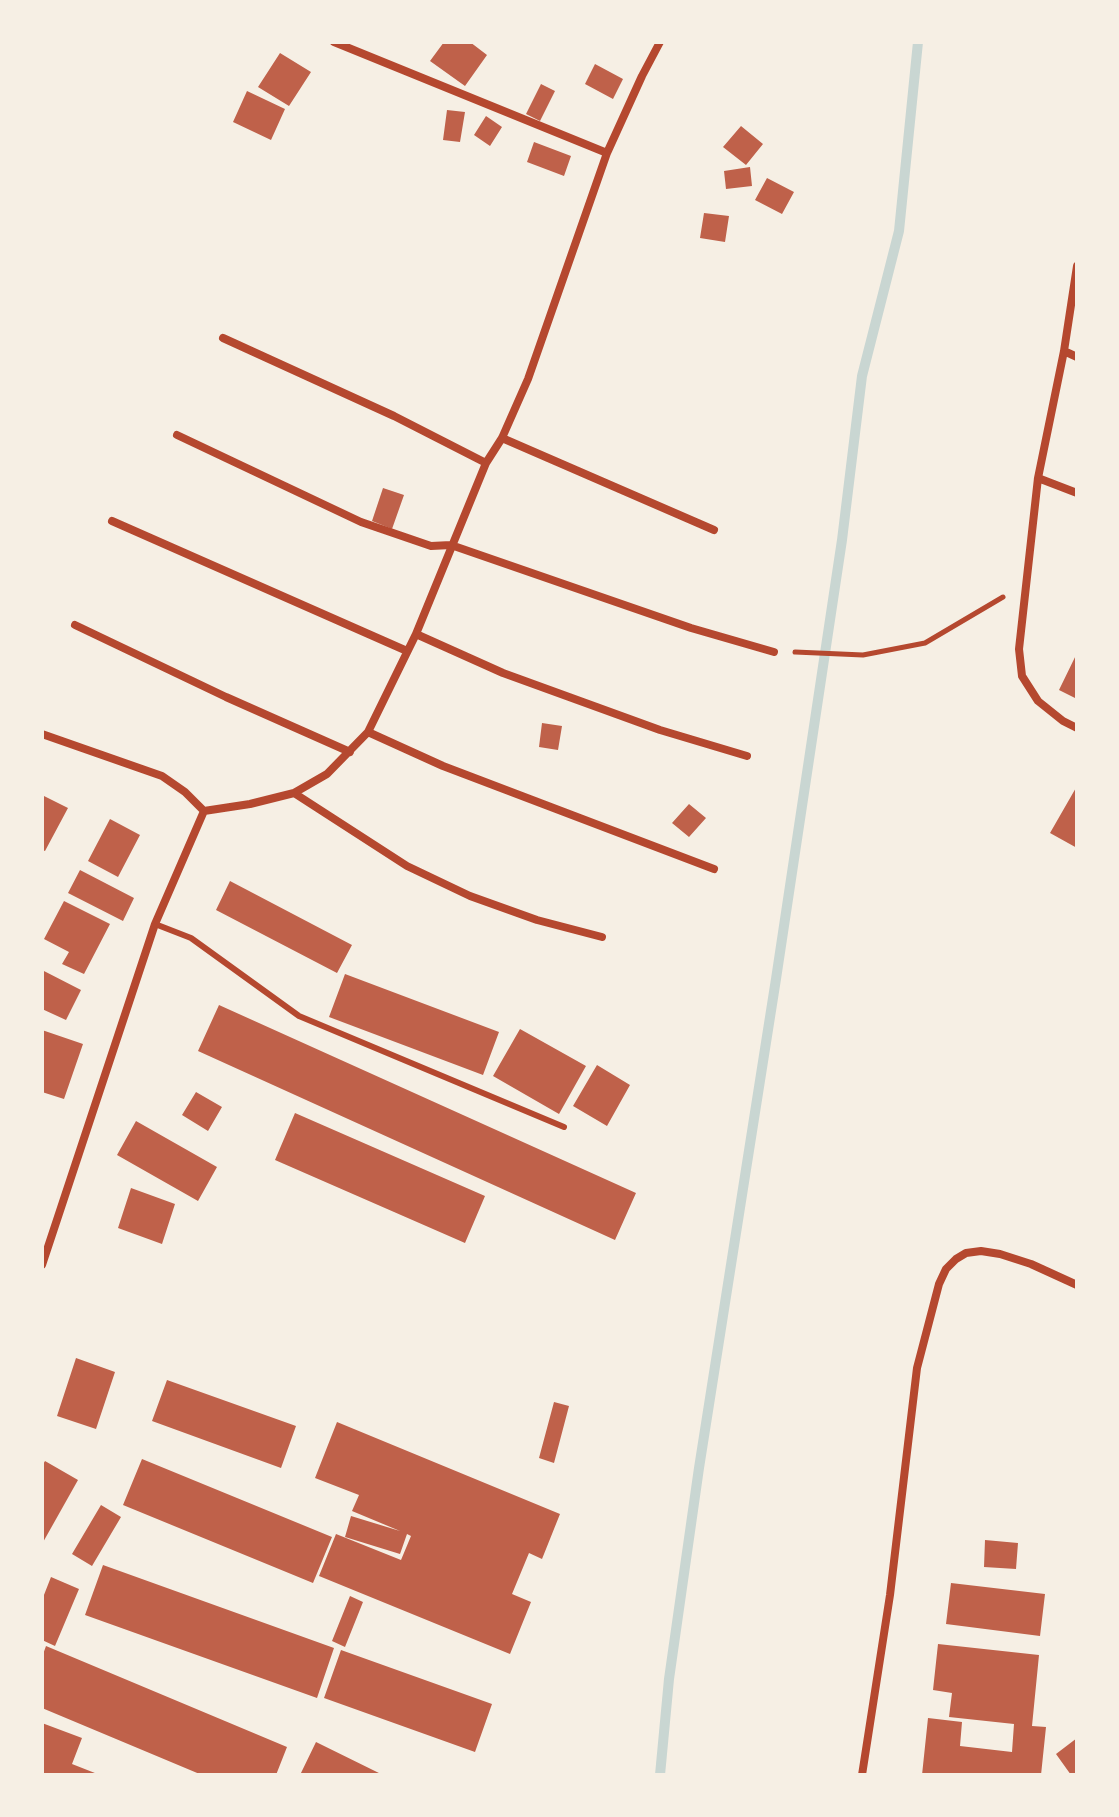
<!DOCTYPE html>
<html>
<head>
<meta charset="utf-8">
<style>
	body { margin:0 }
	#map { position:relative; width:1119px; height:1817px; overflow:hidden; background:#f6efe4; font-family:Mulish,sans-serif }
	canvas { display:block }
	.frame { position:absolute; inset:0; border:44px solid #f6efe4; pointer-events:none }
</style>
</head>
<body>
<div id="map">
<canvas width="1119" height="1817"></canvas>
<div class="frame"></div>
</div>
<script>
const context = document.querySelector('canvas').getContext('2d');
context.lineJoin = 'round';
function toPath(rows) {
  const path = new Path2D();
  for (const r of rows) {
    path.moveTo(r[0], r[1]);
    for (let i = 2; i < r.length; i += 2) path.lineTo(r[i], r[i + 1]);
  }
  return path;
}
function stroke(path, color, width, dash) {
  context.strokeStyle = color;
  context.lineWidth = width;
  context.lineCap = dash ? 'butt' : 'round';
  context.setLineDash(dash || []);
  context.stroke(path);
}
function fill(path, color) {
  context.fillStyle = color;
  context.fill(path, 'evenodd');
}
stroke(toPath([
	[660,1775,669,1679,699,1468,776,979,842,540,862,376,899,231,918,42]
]), '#c9d6d2', 10);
fill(toPath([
	[444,42,470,42,487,55,465,86,430,61],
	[280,53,311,72,289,106,258,87],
	[595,64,623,79,613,99,585,84],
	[541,84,555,91,540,121,526,114],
	[247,91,285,109,271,140,233,122],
	[447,110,465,112,460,142,443,140],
	[486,116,502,127,490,146,474,135],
	[741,126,763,144,746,165,723,147],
	[534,142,571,156,564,176,527,162],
	[750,167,752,186,726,189,724,171],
	[767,178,794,192,782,214,755,200],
	[704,213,729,216,725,242,700,238],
	[383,488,404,495,392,529,372,521],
	[1077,653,1077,699,1059,690],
	[542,723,562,726,558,750,539,747],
	[1077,786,1077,848,1050,833],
	[42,795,68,808,45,851,42,850],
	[689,804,706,818,689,837,672,823],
	[110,819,140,835,118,877,88,861],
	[80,870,134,898,123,921,68,893],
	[230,881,352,945,337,973,216,910],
	[64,901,110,924,84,974,62,964,69,952,44,939],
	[42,970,81,990,66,1020,42,1009],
	[345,974,499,1032,483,1075,329,1017],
	[219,1005,636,1193,615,1240,198,1051],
	[520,1029,586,1066,559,1114,493,1076],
	[42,1030,83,1044,64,1099,42,1092],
	[597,1065,630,1085,607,1126,573,1106],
	[196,1092,222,1107,208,1131,182,1115],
	[295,1113,485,1196,465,1243,275,1160],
	[136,1121,217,1167,198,1201,117,1155],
	[131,1188,175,1204,162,1244,118,1228],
	[76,1358,115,1372,96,1429,57,1416],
	[167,1380,296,1426,281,1468,152,1421],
	[554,1402,569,1406,554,1463,539,1458],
	[337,1422,560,1514,542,1559,529,1553,512,1594,531,1602,510,1654,319,1576,336,1534,401,1560,411,1536,407,1534,400,1554,345,1537,351,1516,400,1531,352,1511,359,1495,315,1478],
	[142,1459,332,1537,313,1583,123,1505],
	[45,1461,78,1480,42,1544,42,1466],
	[101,1505,121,1517,92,1566,72,1554],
	[985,1540,1018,1543,1016,1569,984,1567],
	[103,1565,334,1648,317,1698,85,1615],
	[51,1577,79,1589,55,1646,42,1640,42,1600],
	[951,1583,1045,1594,1040,1636,946,1624],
	[350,1596,363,1602,345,1647,332,1641],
	[938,1644,1039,1655,1032,1726,1046,1727,1041,1775,922,1775,928,1718,962,1722,960,1746,1012,1752,1014,1724,949,1717,952,1693,933,1690],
	[46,1646,287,1747,276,1775,202,1775,42,1708,42,1657],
	[341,1650,492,1704,475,1752,324,1698],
	[42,1723,82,1738,72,1764,100,1775,42,1775],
	[1077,1738,1077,1775,1071,1775,1056,1754],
	[316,1742,383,1775,300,1775]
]), '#bf614a');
stroke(toPath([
	[795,652,863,655,925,643,1003,597]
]), '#b5482f', 5);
stroke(toPath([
	[155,924,191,938,299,1016,564,1127]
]), '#b5482f', 6);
stroke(toPath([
	[334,42,607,153],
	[1077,266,1064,351,1038,478,1019,649,1022,676,1038,701,1063,721,1077,728],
	[223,338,394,416,486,463],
	[1064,351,1077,357],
	[177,435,361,522,431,546,451,545,691,628,774,652],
	[502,438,714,530],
	[1038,478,1077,493],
	[112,521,407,651],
	[75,625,226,697,350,752],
	[416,634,503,673,660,730,747,756],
	[368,732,443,766,714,869],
	[42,734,162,776,185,792,204,811],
	[294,793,407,866,470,896,537,920,602,937],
	[204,811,250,804,294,793,327,774,368,732,416,634,486,463,502,438,528,379,607,153,642,76,660,42],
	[42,1265,155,924,204,811],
	[862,1775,890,1595,917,1368,939,1284,946,1269,956,1259,966,1253,981,1251,1000,1254,1031,1264,1077,1285]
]), '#b5482f', 8);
</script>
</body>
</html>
